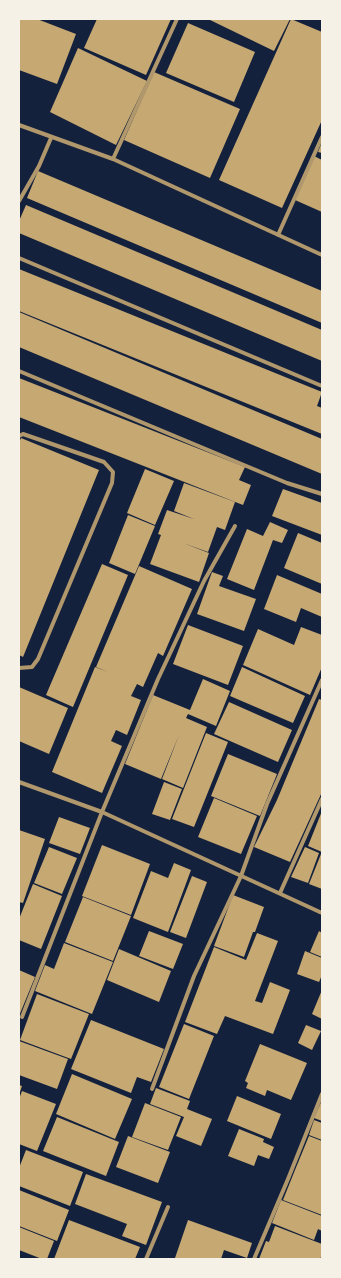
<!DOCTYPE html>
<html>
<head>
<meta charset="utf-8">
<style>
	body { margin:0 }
	#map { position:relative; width:341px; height:1278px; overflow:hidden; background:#14213d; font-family:Quicksand,sans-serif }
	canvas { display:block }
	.frame { position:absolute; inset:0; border:20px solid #f6f1e7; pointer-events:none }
</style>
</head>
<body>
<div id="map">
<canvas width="341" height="1278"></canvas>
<div class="frame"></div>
</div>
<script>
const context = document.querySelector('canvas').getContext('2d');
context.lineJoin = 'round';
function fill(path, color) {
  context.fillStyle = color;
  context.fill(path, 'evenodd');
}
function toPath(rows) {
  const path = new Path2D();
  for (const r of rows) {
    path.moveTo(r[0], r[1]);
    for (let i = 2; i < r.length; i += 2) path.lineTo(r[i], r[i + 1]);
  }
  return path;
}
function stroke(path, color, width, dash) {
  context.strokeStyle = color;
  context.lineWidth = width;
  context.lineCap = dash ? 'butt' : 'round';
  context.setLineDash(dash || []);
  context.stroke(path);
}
fill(toPath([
	[19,19,37,19,76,34,57,84,19,70],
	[97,19,171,19,146,75,84,48],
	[208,19,290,19,274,51],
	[291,19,322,32,322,120,282,208,219,180],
	[188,23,255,52,234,102,166,73],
	[78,48,147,81,116,145,50,112],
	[154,72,240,109,210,178,124,140],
	[322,142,322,153,318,152],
	[314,156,322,160,322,212,295,200],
	[38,171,322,291,322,323,27,198],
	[26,205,322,330,322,361,19,233,19,221],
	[19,269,322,392,317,406,322,408,322,434,19,311],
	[19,312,322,439,322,474,19,347],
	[19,378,245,467,239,480,251,485,243,505,19,417],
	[21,438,99,470,23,657,19,655,19,443],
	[145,469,174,481,155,525,127,513],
	[184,483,235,502,225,530,217,527,208,552,183,543,209,553,199,582,150,564,161,535,158,534,167,510,194,519,174,511],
	[283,489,322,503,322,535,272,516],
	[128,515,155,526,135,574,109,563],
	[270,522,288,530,282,543,273,540,254,590,227,579,247,529,263,536],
	[298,533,322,543,322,584,284,568],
	[102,564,128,575,73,707,46,695],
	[139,566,192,589,163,656,158,653,143,687,137,684,131,696,141,700,127,735,116,730,111,741,122,746,102,793,52,772,95,667,108,672,96,667],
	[212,572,223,576,219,586,256,599,244,631,197,614],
	[277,575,322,594,322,617,301,608,296,622,264,609],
	[188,625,243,646,228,685,173,664],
	[301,627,322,635,322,667,310,695,243,665,258,629,294,645],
	[242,667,305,696,293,723,230,696],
	[203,679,230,691,216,726,188,714,186,718,207,727,183,788,162,779,179,735,161,779,125,764,153,695,190,710],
	[19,687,68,708,49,754,19,741],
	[319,699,322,700,322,792,290,862,254,847,277,800],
	[229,702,292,730,278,762,214,734],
	[206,733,228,742,194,827,172,819],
	[228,754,277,774,260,816,211,796],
	[164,782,182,789,170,820,152,814],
	[214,798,257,816,241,854,198,837],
	[322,811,322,852,308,846],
	[59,817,90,828,80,854,49,843],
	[19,830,45,839,23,903,19,902],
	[102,845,150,864,131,915,82,896],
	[49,847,77,858,62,894,34,883],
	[305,847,319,853,308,883,291,877],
	[321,854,322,855,322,889,309,884],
	[174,863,191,870,168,932,133,918,151,871,168,878],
	[192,876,207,882,186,938,170,932],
	[33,884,62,896,41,949,19,940,19,919],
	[233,895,264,907,255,932,253,932,244,957,214,946],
	[83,897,131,916,113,961,65,942],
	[149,931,183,944,173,969,139,956],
	[319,931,322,933,322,957,310,952],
	[257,933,278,941,255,1001,262,1003,270,982,290,990,273,1034,225,1016,217,1034,185,1022,214,947,246,960],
	[64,943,113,962,92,1014,35,991,45,965,54,969],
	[119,949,171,971,159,1002,107,980],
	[305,951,322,958,322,975,319,982,297,974],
	[19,970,35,977,19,1016],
	[322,990,322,1019,312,1014],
	[37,994,89,1014,71,1059,20,1040],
	[91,1020,164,1049,151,1082,137,1077,131,1093,71,1069],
	[184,1024,214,1036,189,1099,159,1087],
	[306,1025,321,1031,312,1050,298,1043],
	[19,1041,68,1059,57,1089,19,1075],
	[260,1044,307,1063,291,1100,267,1090,265,1096,246,1088,248,1083,245,1081],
	[72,1074,132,1099,115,1139,56,1114],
	[19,1085,22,1086,19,1095],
	[156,1088,190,1101,187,1109,212,1119,201,1146,176,1136,184,1117,150,1104],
	[22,1091,56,1104,37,1151,19,1144,19,1099],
	[237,1096,281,1114,271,1139,227,1121],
	[322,1100,322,1121,314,1118],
	[145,1103,181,1117,168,1150,132,1137],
	[57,1117,119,1142,106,1176,43,1151],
	[314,1120,322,1123,322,1140,309,1135],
	[239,1129,264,1139,263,1142,274,1147,269,1159,258,1155,254,1166,228,1156],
	[128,1136,170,1152,158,1183,116,1167],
	[309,1136,322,1141,322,1215,283,1200,295,1170,320,1180,295,1170],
	[26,1150,83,1172,70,1206,19,1186,19,1168],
	[86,1174,162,1202,146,1245,122,1236,127,1224,75,1204],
	[19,1190,69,1210,57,1241,19,1226],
	[281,1200,322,1216,322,1231,318,1229,314,1240,272,1223],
	[69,1220,140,1247,135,1259,54,1259],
	[188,1220,252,1243,247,1258,224,1250,221,1259,175,1258],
	[275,1226,322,1244,322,1255,320,1259,310,1258,310,1259,259,1259,266,1241,269,1242],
	[19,1227,54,1241,47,1259,42,1259,19,1250]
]), '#c6a872');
stroke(toPath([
	[19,125,113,159,322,255],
	[113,159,177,19],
	[19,201,39,166,51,138],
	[278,235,322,137],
	[19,258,322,386],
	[19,371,287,483,322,494],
	[19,436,23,434,104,462,113,472,112,483,38,659,32,667,19,668],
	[19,782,102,812,322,913],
	[280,893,322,799],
	[22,1017,102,812,158,679,204,581,235,526],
	[152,1089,194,976,241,876,267,804,322,680],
	[146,1259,168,1207],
	[254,1259,288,1179,322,1094]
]), '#b1986c', 4);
</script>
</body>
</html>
